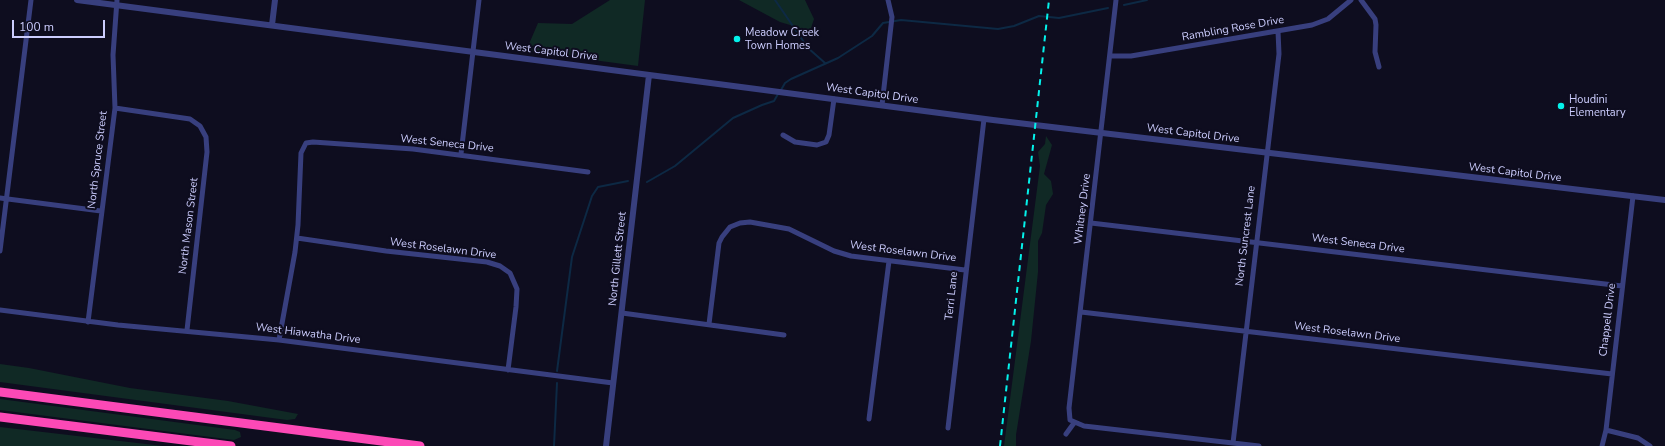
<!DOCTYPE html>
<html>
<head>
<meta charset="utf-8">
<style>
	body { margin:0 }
	#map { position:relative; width:1665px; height:446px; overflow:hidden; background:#0e0d1f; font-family:"Nunito Sans",sans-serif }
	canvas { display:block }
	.scale { position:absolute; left:12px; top:20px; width:93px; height:18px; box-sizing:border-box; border:2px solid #cccdfe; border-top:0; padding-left:5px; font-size:12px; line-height:14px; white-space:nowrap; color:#cccdfe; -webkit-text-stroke:3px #0e0d1f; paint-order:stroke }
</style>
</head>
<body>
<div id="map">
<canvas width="1665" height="446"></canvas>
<div class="scale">100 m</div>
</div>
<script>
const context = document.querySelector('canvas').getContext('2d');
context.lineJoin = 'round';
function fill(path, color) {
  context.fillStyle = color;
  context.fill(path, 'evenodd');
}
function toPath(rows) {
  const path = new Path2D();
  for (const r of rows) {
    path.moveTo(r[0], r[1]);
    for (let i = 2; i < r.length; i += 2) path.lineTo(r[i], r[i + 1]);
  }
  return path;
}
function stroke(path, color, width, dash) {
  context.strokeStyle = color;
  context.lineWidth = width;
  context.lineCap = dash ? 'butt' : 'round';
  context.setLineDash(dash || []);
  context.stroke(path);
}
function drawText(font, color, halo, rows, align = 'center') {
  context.font = font + ' "Nunito Sans",sans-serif';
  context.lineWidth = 4;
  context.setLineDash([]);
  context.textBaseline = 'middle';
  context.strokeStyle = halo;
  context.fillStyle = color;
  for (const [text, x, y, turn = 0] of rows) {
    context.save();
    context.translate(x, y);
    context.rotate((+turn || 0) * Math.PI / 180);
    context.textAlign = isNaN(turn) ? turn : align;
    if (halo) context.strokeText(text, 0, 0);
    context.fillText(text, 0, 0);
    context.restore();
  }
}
fill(toPath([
	[610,0,645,0,638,66,526,51,538,23,572,24],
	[739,0,805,0,814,19,810,31,780,22],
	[1046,136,1052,145,1044,174,1051,181,1053,194,1046,205,1042,233,1038,241,1038,272,1031,341,1016,435,1016,446,1004,446,1040,166,1038,152,1045,144],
	[0,364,29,368,130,388,228,401,298,414,295,419,287,420,0,382],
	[0,399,235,430,240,432,241,437,234,440,0,410],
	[0,427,163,446,0,446]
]), '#102925');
stroke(toPath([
	[775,0,808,48,825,63],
	[1124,5,1147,0],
	[781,90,785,83,791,79,838,58,872,36,883,23,901,20,998,29,1014,26,1039,16,1059,18,1108,8],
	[647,182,675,166,733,118,762,105,774,101,778,94],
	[557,371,572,257,592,196,598,187,628,181],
	[554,446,557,383]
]), '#0d2944', 2);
stroke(toPath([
	[1116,0,1069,408,1070,420,1084,426,1259,446],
	[1361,0,1375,19,1376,25,1375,52,1379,67],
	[1110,56,1131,56,1312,25,1328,19,1351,0],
	[882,105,892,17,888,0],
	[115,108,190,119,200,126,206,137,207,152,187,330],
	[783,135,795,142,817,145,826,142,829,135,834,99],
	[461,154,479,0],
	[0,198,101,211],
	[1091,223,1622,286],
	[297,238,386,251,487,262,500,266,510,273,517,289,516,307,508,370],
	[0,251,31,0],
	[0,310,118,325,279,340,613,383],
	[1081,312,1612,374],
	[622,313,784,335],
	[88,322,115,108,113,55,117,0],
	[709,324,719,243,722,237,730,227,740,223,750,222,789,229,834,251,851,256,965,270],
	[279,340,295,252,298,225,301,153,306,143,313,142,413,149,588,172],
	[869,419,889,261],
	[948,428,984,119],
	[1606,430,1638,438,1650,446],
	[1066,434,1074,423],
	[1233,443,1279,54,1278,31],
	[1602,446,1606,430,1633,196]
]), '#383f7e', 5);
stroke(toPath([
	[77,0,993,120,1665,200],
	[272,25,275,0],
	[606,446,649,75]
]), '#383f7e', 6);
stroke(toPath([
	[0,392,420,446],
	[0,417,231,446]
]), '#fc49b6', 9);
stroke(toPath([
	[1000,446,1049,0]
]), '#04f2eb', 2, [6, 5]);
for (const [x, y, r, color] of [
	[737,39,4,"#04f2eb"],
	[1561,106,4,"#04f2eb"]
]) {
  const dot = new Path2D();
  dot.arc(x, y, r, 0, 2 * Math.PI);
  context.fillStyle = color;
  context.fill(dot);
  stroke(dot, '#0e0d1f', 1.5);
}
drawText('11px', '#cccdfe', '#0e0d1f', [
	["Rambling Rose Drive",1233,29,-10],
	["West Capitol Drive",551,52,7],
	["West Capitol Drive",872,94,8],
	["West Capitol Drive",1193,134,7],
	["West Seneca Drive",447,144,6],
	["North Spruce Street",98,160,-83],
	["West Capitol Drive",1515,173,7],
	["Whitney Drive",1083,209,-83],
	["North Mason Street",189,226,-83],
	["North Suncrest Lane",1246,236,-83],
	["West Seneca Drive",1358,244,7],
	["West Roselawn Drive",443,249,7],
	["West Roselawn Drive",903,252,7],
	["North Gillett Street",618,259,-84],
	["Terri Lane",952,296,-84],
	["Chappell Drive",1608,320,-83],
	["West Roselawn Drive",1347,333,7],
	["West Hiawatha Drive",308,334,7]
]);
drawText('11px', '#cccdfe', '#0e0d1f', [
	["Meadow Creek",745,33],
	["Town Homes",745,46],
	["Houdini",1569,100],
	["Elementary",1569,113]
], 'left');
</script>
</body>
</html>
